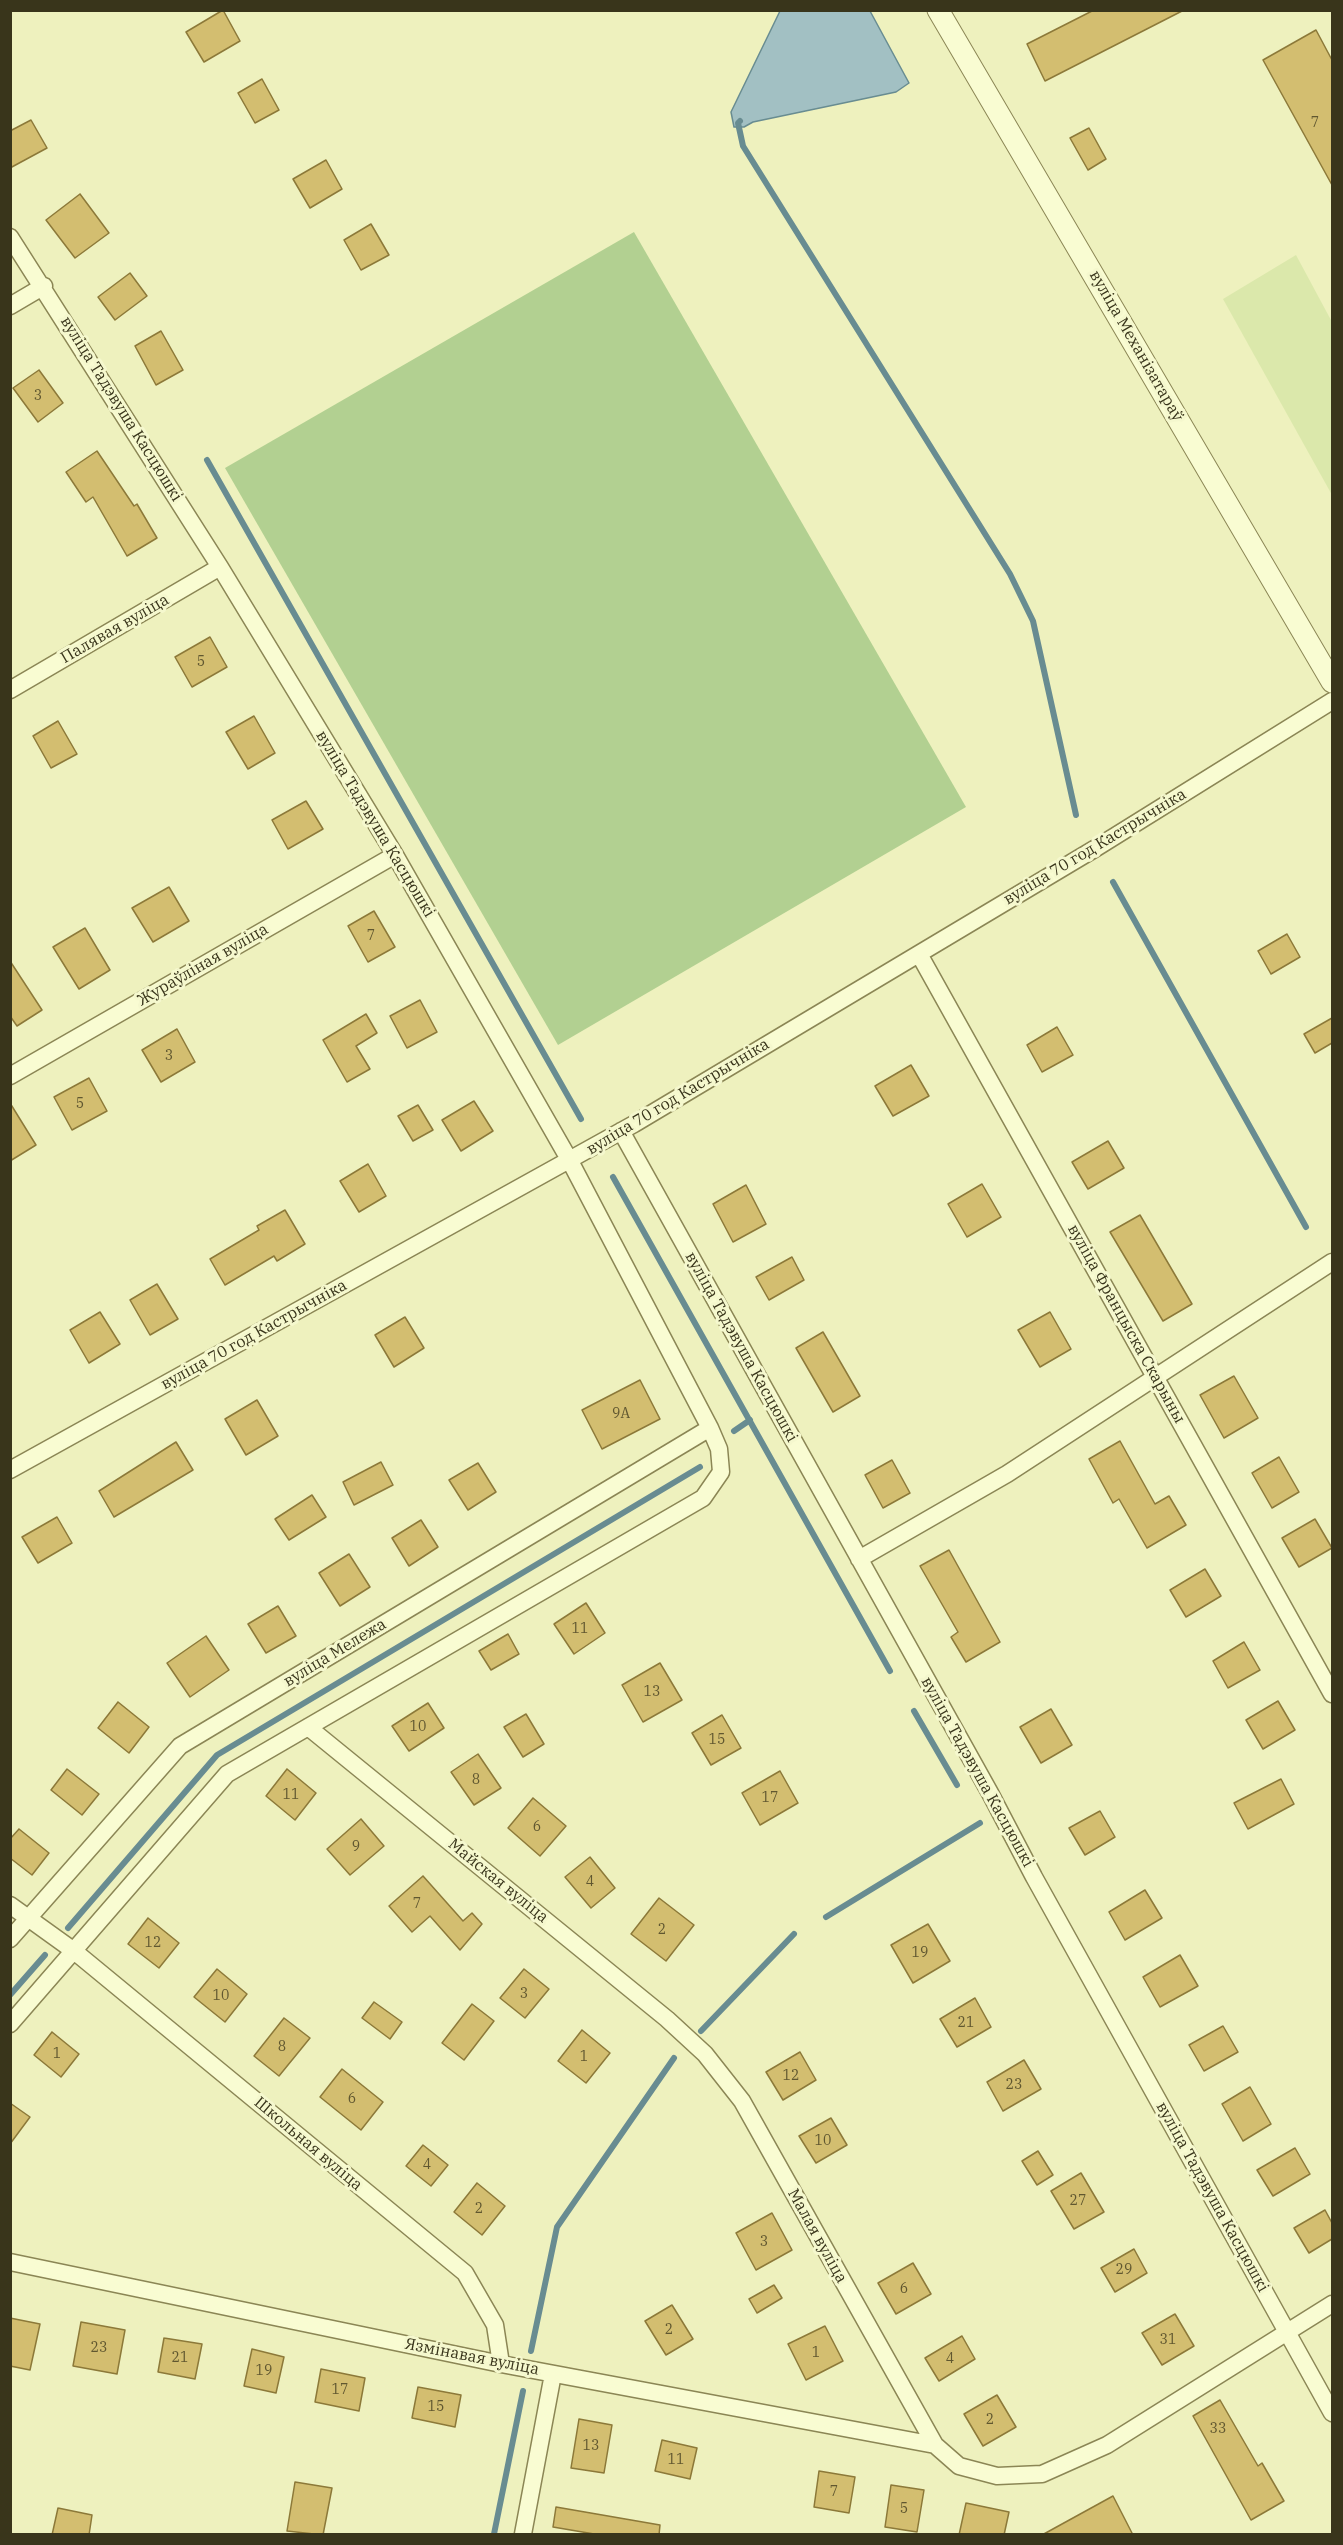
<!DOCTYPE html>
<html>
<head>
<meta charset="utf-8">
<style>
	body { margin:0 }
	#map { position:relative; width:1343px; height:2545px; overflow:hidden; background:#eef1be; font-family:"IBM Plex Serif",serif }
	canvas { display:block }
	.frame { position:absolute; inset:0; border:12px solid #39351b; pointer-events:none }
</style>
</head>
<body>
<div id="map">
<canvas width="1343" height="2545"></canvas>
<div class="frame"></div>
</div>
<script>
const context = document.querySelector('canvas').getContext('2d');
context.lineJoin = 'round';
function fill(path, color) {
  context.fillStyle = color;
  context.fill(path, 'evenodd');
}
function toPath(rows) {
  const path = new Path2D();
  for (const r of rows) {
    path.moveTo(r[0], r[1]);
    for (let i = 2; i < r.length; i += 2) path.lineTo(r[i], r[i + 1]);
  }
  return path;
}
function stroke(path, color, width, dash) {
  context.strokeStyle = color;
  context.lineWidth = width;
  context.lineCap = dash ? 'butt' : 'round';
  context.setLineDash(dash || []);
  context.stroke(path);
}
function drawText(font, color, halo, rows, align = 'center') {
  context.font = font + ' "IBM Plex Serif",serif';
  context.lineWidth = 6;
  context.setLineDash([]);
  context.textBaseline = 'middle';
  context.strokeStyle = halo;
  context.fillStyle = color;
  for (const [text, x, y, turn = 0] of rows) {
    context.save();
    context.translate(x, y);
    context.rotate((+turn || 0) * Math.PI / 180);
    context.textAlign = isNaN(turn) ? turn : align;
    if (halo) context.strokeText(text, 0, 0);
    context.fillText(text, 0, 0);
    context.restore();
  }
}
fill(toPath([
	[1296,255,1332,322,1332,495,1223,299]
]), '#dbe8ab');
fill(toPath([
	[634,232,966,807,558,1045,225,468]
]), '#b2d091');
const water = toPath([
	[780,11,870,11,909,83,896,92,753,122,744,127,734,127,731,112,780,11]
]);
fill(water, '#a2c0c3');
stroke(water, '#688c91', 1.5);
stroke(toPath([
	[740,121,738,123,743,146,1010,574,1033,621,1076,815],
	[207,460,581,1119],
	[1113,882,1306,1227],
	[613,1177,890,1671],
	[734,1431,750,1420],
	[914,1711,957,1785],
	[826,1917,980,1823],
	[68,1928,217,1755,700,1467],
	[10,1995,45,1955],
	[701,2031,794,1934],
	[531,2351,557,2227,674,2058],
	[494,2534,523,2391]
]), '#688c91', 6);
const building = toPath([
	[223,10,240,41,204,62,186,32,223,10],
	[1094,10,1184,10,1045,81,1027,44,1094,10],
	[1316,30,1332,60,1332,185,1263,60,1316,30],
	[262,79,279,110,255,123,238,93,262,79],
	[31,120,47,148,10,168,10,131,31,120],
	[1089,128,1106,159,1088,170,1070,138,1089,128],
	[326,160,342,189,310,208,293,179,326,160],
	[80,194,109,233,75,258,46,220,80,194],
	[371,224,389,255,361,270,344,240,371,224],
	[130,273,147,296,115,320,98,297,130,273],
	[161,331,183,370,156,385,135,346,161,331],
	[39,370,63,403,38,422,13,388,39,370],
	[97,451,134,506,137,504,157,538,127,556,93,497,86,502,66,472,97,451],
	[210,637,227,667,192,687,175,657,210,637],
	[254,716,275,753,248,769,226,732,254,716],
	[58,721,77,754,51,768,33,736,58,721],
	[306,801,323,829,288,849,272,820,306,801],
	[169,887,189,921,153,942,132,908,169,887],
	[374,911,395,947,368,962,348,926,374,911],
	[85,928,110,970,79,989,53,947,85,928],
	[1287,934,1300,957,1271,974,1258,951,1287,934],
	[10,961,42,1010,17,1026,10,1016,10,961],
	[420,1000,437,1032,407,1048,390,1016,420,1000],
	[366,1014,377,1033,356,1046,370,1069,347,1082,323,1040,366,1014],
	[1332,1018,1332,1043,1315,1053,1304,1034,1332,1018],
	[1057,1027,1073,1055,1042,1072,1027,1045,1057,1027],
	[177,1029,195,1062,161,1082,142,1050,177,1029],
	[911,1065,929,1096,893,1116,875,1086,911,1065],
	[89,1078,107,1111,72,1130,54,1097,89,1078],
	[474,1101,493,1131,461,1151,442,1120,474,1101],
	[10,1103,36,1145,10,1161,10,1103],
	[418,1105,433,1130,413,1141,398,1116,418,1105],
	[1108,1141,1124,1168,1088,1189,1072,1162,1108,1141],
	[368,1164,386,1196,359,1212,340,1181,368,1164],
	[982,1184,1001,1217,967,1237,948,1204,982,1184],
	[746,1185,766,1224,733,1242,713,1204,746,1185],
	[285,1210,305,1244,277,1261,274,1256,225,1285,210,1259,259,1230,257,1226,285,1210],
	[1140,1215,1192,1304,1163,1321,1110,1232,1140,1215],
	[792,1257,804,1280,769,1300,756,1277,792,1257],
	[157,1284,178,1319,150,1335,130,1300,157,1284],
	[100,1312,120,1344,89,1363,70,1330,100,1312],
	[1050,1312,1071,1349,1040,1367,1018,1330,1050,1312],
	[405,1317,424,1348,394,1367,375,1335,405,1317],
	[823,1332,860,1396,833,1412,796,1348,823,1332],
	[1234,1376,1258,1418,1224,1438,1200,1395,1234,1376],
	[640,1380,660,1419,602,1449,582,1410,640,1380],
	[257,1400,278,1436,246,1455,225,1419,257,1400],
	[1120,1441,1155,1504,1169,1496,1186,1525,1147,1548,1119,1499,1113,1503,1089,1459,1120,1441],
	[176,1442,193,1470,114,1517,99,1491,176,1442],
	[1279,1457,1299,1492,1272,1508,1252,1473,1279,1457],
	[892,1460,910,1493,883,1508,865,1475,892,1460],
	[381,1462,393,1485,354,1505,343,1482,381,1462],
	[478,1463,496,1492,468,1510,449,1480,478,1463],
	[312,1495,326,1517,289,1540,275,1519,312,1495],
	[57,1517,72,1543,38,1563,22,1537,57,1517],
	[1315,1519,1332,1548,1299,1567,1282,1538,1315,1519],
	[421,1520,438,1547,409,1566,392,1538,421,1520],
	[949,1550,1000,1642,966,1662,951,1637,958,1632,920,1566,949,1550],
	[349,1554,370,1587,340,1606,319,1573,349,1554],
	[1205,1569,1221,1596,1186,1617,1170,1590,1205,1569],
	[586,1603,605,1633,574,1654,554,1624,586,1603],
	[278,1606,296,1636,266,1653,248,1624,278,1606],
	[508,1634,519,1654,491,1670,479,1651,508,1634],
	[206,1636,229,1670,190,1697,167,1663,206,1636],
	[1244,1642,1260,1670,1228,1688,1213,1661,1244,1642],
	[660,1663,682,1700,643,1722,622,1685,660,1663],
	[1278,1701,1295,1730,1263,1749,1246,1720,1278,1701],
	[118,1702,149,1727,129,1753,98,1728,118,1702],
	[428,1703,444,1728,409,1751,392,1726,428,1703],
	[1051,1709,1072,1745,1041,1763,1020,1727,1051,1709],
	[526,1714,544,1744,523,1757,504,1727,526,1714],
	[722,1715,741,1748,711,1765,692,1733,722,1715],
	[478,1754,501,1788,474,1805,451,1772,478,1754],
	[67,1769,99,1794,82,1815,51,1790,67,1769],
	[287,1769,316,1793,295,1820,266,1796,287,1769],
	[780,1771,798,1803,760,1825,742,1793,780,1771],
	[1281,1779,1294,1804,1248,1829,1234,1803,1281,1779],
	[533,1798,566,1826,540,1856,508,1828,533,1798],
	[1100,1811,1115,1837,1085,1855,1069,1828,1100,1811],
	[361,1819,384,1846,350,1875,327,1849,361,1819],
	[19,1829,49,1853,32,1875,10,1858,10,1839,19,1829],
	[590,1857,615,1888,591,1908,565,1877,590,1857],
	[423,1876,463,1921,472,1913,482,1924,460,1950,430,1916,412,1932,389,1906,423,1876],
	[1145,1890,1162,1918,1125,1940,1109,1912,1145,1890],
	[659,1898,694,1925,666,1961,631,1934,659,1898],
	[148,1918,179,1943,159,1968,128,1944,148,1918],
	[928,1924,950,1961,913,1983,891,1945,928,1924],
	[1180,1955,1198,1986,1160,2007,1143,1977,1180,1955],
	[217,1969,247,1994,225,2022,194,1997,217,1969],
	[524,1969,549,1989,525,2018,500,1998,524,1969],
	[975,1998,991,2027,957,2047,940,2019,975,1998],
	[374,2002,402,2022,390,2039,362,2018,374,2002],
	[472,2004,494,2021,464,2060,442,2043,472,2004],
	[284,2018,310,2038,279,2076,254,2056,284,2018],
	[1223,2026,1238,2052,1204,2071,1189,2045,1223,2026],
	[582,2030,610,2053,586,2083,558,2061,582,2030],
	[52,2032,79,2054,61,2077,34,2055,52,2032],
	[800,2052,816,2080,783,2100,766,2072,800,2052],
	[1024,2060,1041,2089,1003,2111,987,2082,1024,2060],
	[342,2069,383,2102,361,2130,320,2097,342,2069],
	[1250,2087,1271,2124,1243,2141,1222,2104,1250,2087],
	[10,2103,30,2117,10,2144,10,2103],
	[831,2118,847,2145,816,2163,799,2136,831,2118],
	[423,2145,448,2165,431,2186,406,2166,423,2145],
	[1295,2148,1310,2174,1273,2196,1257,2170,1295,2148],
	[1038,2151,1053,2175,1037,2185,1022,2161,1038,2151],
	[1081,2173,1104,2212,1074,2229,1051,2191,1081,2173],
	[477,2183,505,2206,482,2235,454,2212,477,2183],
	[1325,2210,1332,2223,1332,2239,1309,2253,1294,2228,1325,2210],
	[772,2213,792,2250,756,2270,736,2233,772,2213],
	[1134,2249,1147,2273,1115,2292,1101,2268,1134,2249],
	[913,2263,931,2294,896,2314,878,2283,913,2263],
	[774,2285,782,2298,757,2313,749,2299,774,2285],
	[672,2305,693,2339,666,2355,645,2321,672,2305],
	[1175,2314,1194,2346,1162,2365,1142,2333,1175,2314],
	[10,2318,40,2324,30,2370,10,2366,10,2318],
	[81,2322,125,2330,117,2374,73,2366,81,2322],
	[825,2326,843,2361,806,2380,788,2344,825,2326],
	[962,2336,975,2359,939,2381,925,2358,962,2336],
	[164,2338,202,2344,195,2379,158,2372,164,2338],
	[252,2349,284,2357,276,2393,244,2386,252,2349],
	[321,2369,365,2378,359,2411,315,2402,321,2369],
	[418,2387,461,2395,455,2427,412,2418,418,2387],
	[997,2395,1016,2427,983,2446,964,2414,997,2395],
	[1220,2400,1258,2466,1262,2463,1284,2501,1251,2520,1193,2416,1220,2400],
	[579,2419,612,2425,604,2473,571,2468,579,2419],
	[662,2440,697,2448,690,2479,655,2471,662,2440],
	[819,2471,855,2477,849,2513,814,2507,819,2471],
	[295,2482,332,2488,323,2535,287,2531,295,2482],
	[891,2485,924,2490,917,2532,885,2527,891,2485],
	[1113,2496,1133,2535,1042,2535,1113,2496],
	[966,2503,1009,2512,1004,2535,959,2535,966,2503],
	[556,2507,660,2525,659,2535,600,2535,553,2527,556,2507],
	[58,2508,92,2515,89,2535,52,2535,58,2508]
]);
fill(building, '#d3be70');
stroke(building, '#8c7939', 1.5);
const minor = toPath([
	[10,237,220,567,395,855,570,1161,710,1428,719,1449,721,1472,703,1498,227,1774,10,2024],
	[10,306,44,286],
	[10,690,220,567],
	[919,954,1332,1694],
	[10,1076,395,855],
	[621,1131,990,1793,1034,1877,1332,2413],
	[10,1470,634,1124,1096,848,1332,701],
	[859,1559,1007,1474,1332,1262],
	[308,1727,667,2019,705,2054,742,2101,935,2445,959,2466,997,2476,1042,2474,1107,2445,1332,2304],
	[10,1905,74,1951,465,2273,495,2325,501,2364],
	[10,1939,180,1746,710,1428],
	[10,2262,501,2364,935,2445],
	[523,2534,553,2374]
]);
const tertiary = toPath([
	[938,10,1332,682]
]);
stroke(minor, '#8b8655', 19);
stroke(tertiary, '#8b8655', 23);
stroke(minor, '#f9fcd2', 16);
stroke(tertiary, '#f9fcd2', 21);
drawText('14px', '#605730', null, [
	["7",1315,123],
	["3",38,396],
	["5",201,662],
	["7",371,936],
	["3",169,1056],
	["5",80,1104],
	["9А",621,1414],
	["11",580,1629],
	["13",652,1692],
	["10",418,1727],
	["15",717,1740],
	["8",476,1780],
	["11",291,1795],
	["17",770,1798],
	["6",537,1827],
	["9",356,1847],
	["4",590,1882],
	["7",417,1904],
	["2",662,1930],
	["12",153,1943],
	["19",920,1953],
	["3",524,1994],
	["10",221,1996],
	["21",966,2023],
	["8",282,2047],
	["1",57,2054],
	["1",584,2057],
	["12",791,2076],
	["23",1014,2085],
	["6",352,2099],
	["10",823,2141],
	["4",427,2165],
	["27",1078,2201],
	["2",479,2209],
	["3",764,2242],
	["29",1124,2270],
	["6",904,2289],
	["2",669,2330],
	["31",1168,2340],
	["23",99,2348],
	["1",816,2353],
	["21",180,2358],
	["4",950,2359],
	["19",264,2371],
	["17",340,2390],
	["15",436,2407],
	["2",990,2420],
	["33",1218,2429],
	["13",591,2446],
	["11",676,2460],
	["7",834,2492],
	["5",904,2509]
]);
drawText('16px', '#39351b', '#f5f8ce', [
	["вуліца Механізатараў",1136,346,60],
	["вуліца Тадэвуша Касцюшкі",121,409,58],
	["Палявая вуліца",115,629,-30],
	["вуліца Тадэвуша Касцюшкі",375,824,59],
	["вуліца 70 год Кастрычніка",1095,847,-31],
	["Жураўліная вуліца",203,965,-30],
	["вуліца 70 год Кастрычніка",678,1097,-31],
	["вуліца Францыска Скарыны",1126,1324,61],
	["вуліца 70 год Кастрычніка",254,1335,-29],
	["вуліца Тадэвуша Касцюшкі",741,1347,61],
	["вуліца Мележа",335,1653,-31],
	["вуліца Тадэвуша Касцюшкі",977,1772,61],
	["Майская вуліца",498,1881,39],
	["Школьная вуліца",308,2144,40],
	["вуліца Тадэвуша Касцюшкі",1212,2197,61],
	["Малая вуліца",817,2236,61],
	["Язмінавая вуліца",472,2357,11]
]);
</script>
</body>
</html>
